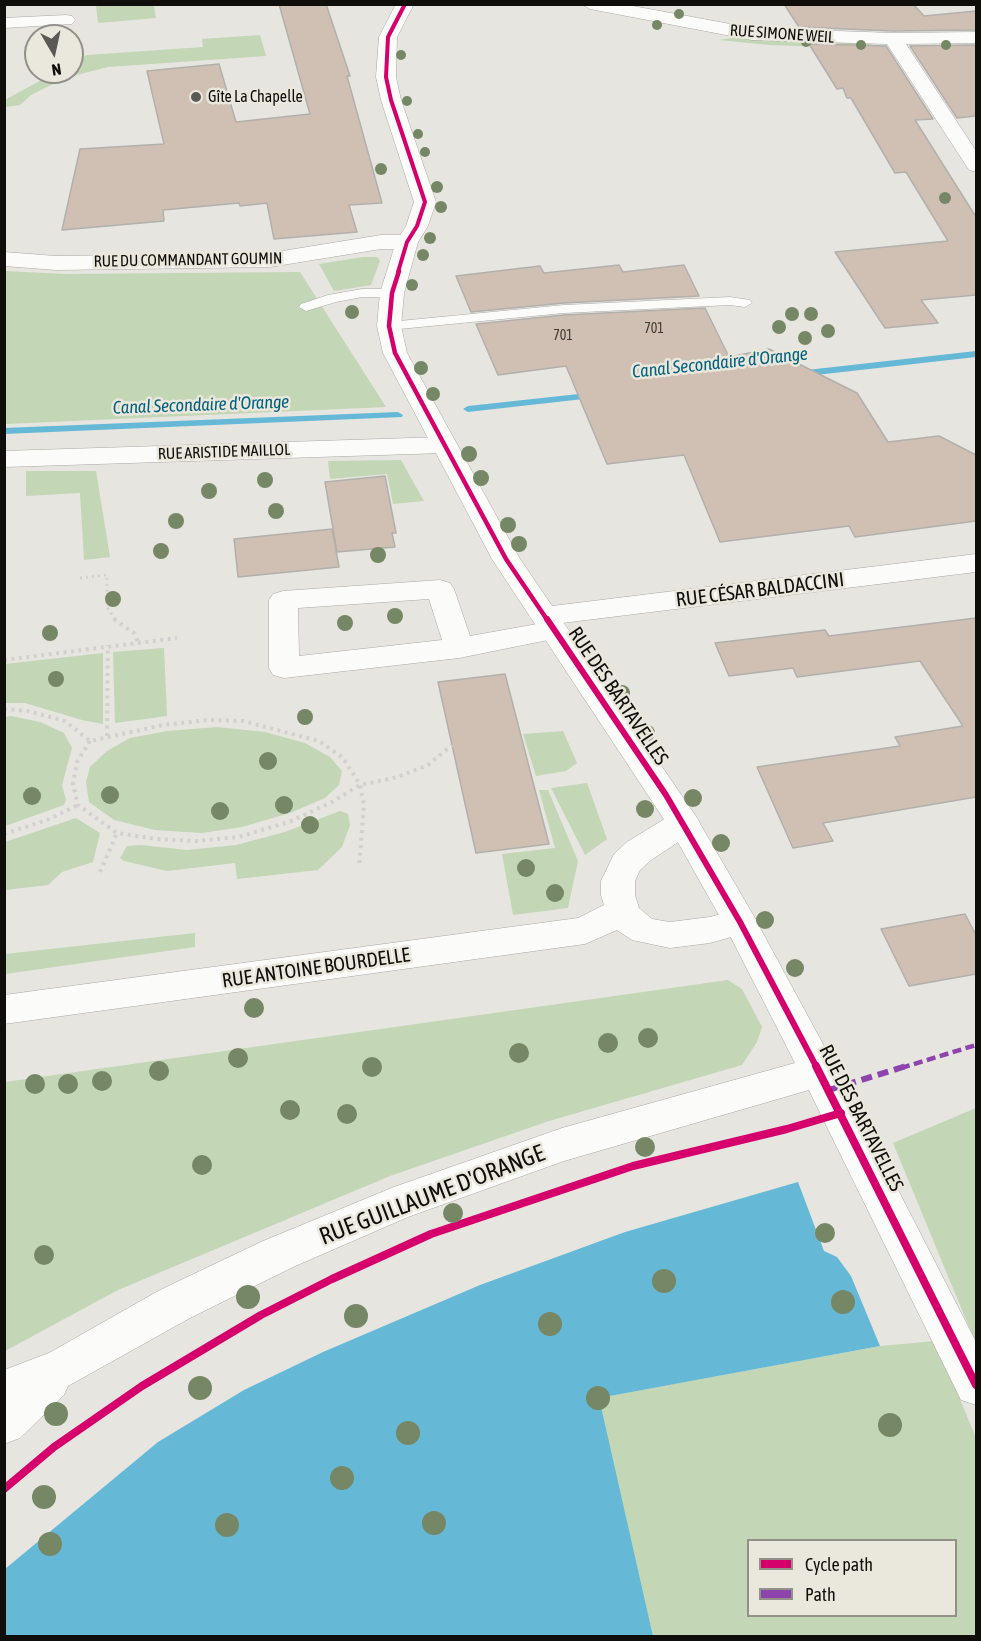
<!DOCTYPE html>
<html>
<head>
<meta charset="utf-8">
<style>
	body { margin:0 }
	#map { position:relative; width:981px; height:1641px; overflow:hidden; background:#e6e5e0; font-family:"Asap Condensed",sans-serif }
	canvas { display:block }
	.frame { position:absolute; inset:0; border:6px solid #0f0e0a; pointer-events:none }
	.legend { position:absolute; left:747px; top:1539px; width:210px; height:78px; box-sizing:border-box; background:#eae7dc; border:2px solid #929088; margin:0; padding:8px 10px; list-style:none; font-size:18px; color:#0f0e0a }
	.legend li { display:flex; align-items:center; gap:12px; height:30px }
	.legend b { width:30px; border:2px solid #929088 }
	.north { position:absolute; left:24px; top:24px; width:60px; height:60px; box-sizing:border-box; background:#eae7dc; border:2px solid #929088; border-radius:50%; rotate:171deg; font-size:16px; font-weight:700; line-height:24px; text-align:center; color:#0f0e0a }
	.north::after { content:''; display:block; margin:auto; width:21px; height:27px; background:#5a5955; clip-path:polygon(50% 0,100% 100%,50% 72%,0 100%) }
</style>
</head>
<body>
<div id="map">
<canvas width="981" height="1641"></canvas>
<div class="frame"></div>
<ul class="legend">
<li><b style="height:8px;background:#d6006c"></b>Cycle path</li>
<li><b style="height:8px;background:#8e44ad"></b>Path</li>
</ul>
<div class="north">N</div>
</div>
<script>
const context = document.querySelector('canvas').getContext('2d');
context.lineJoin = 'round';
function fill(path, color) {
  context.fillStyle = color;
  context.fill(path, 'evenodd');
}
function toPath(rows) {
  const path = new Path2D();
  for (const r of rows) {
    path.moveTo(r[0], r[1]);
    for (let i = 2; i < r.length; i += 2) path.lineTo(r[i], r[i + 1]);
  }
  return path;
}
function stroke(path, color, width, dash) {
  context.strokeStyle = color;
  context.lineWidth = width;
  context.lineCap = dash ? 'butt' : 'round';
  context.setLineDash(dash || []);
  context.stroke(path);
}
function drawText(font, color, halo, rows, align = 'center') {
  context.font = font + ' "Asap Condensed",sans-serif';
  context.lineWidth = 5;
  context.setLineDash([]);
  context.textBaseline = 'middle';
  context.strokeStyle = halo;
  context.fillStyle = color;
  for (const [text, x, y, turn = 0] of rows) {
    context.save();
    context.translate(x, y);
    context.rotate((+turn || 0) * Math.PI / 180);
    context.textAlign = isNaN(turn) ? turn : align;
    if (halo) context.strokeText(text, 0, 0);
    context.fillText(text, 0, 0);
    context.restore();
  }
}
fill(toPath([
	[96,5,154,5,156,18,98,23],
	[260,35,266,56,108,67,65,78,31,95,20,105,5,107,5,100,56,72,72,72,72,63,87,55,203,47,202,39],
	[739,37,866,43,886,49,769,45,719,40],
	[363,257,377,257,380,261,371,285,334,291,319,264],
	[4,271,66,274,300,272,386,407,5,424],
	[401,460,424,501,393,504,387,474,330,479,328,461],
	[26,471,96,471,110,557,84,560,80,493,26,496],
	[164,648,167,716,115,723,113,652],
	[103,653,103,724,82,720,25,703,5,703,5,664],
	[11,716,40,722,64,733,72,748,62,785,66,800,64,805,5,826,5,717],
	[217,727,265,732,305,743,330,757,342,771,339,785,325,798,290,813,242,827,202,833,155,830,114,820,89,802,86,782,90,767,107,751,130,738,167,731],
	[563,731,577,763,566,771,536,776,523,734],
	[587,783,607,839,585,855,551,788],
	[539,790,548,790,578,861,568,908,513,915,502,854,555,848],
	[340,811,348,814,350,825,342,847,318,870,237,879,235,863,167,871,124,861,120,858,127,846,141,845,187,850,236,845,285,832],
	[76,818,100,833,93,862,62,872,48,885,5,890,5,842],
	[195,933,195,947,5,974,5,954],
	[728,980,742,989,762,1027,757,1042,742,1065,549,1121,390,1176,118,1290,5,1351,5,1082],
	[976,1108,976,1344,893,1143],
	[936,1341,976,1438,976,1636,653,1636,598,1398,880,1346],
	[748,1540,956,1540,956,1616,748,1616]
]), '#c3d6b6');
fill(toPath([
	[798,1182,824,1251,837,1257,851,1276,880,1346,599,1398,653,1636,5,1636,5,1569,158,1442,244,1390,323,1352,480,1285,625,1232]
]), '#66b9d6');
fill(toPath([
	[976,351,976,357,798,377,793,374,798,371,976,351],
	[597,392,601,393,601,397,468,412,463,409,468,406,597,392],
	[398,412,403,415,402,417,4,434,4,428,398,412]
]), '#66b9d6');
const building = toPath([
	[279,4,326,4,350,76,347,76,382,203,349,205,357,232,274,239,267,203,240,206,239,203,163,210,164,221,62,230,80,149,164,144,147,71,219,64,236,122,310,114,279,4],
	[784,4,913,4,924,16,976,11,976,30,893,31,799,27,784,4],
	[809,44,886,46,933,119,915,120,976,217,976,295,921,300,938,323,885,328,835,252,948,241,906,172,895,173,851,98,847,98,843,88,837,89,809,44],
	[976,45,976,116,957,118,910,46,976,45],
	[619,265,623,272,684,265,699,296,564,303,471,312,456,276,540,266,544,273,619,265],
	[705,308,729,357,769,349,857,393,888,442,939,436,976,455,976,521,855,537,849,526,720,542,684,455,607,464,566,366,498,375,476,324,564,315,705,308],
	[385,476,396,533,392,533,395,547,337,552,325,482,385,476],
	[332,529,339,567,238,577,234,539,332,529],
	[976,618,976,797,823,823,833,841,793,848,757,767,900,746,895,737,963,726,920,661,797,677,793,668,729,676,715,643,825,630,829,636,976,618],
	[505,674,549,844,476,853,438,682,505,674],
	[965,914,976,935,976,974,909,986,881,929,965,914]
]);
fill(building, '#d0c0b4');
stroke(building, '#b2b0ac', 1.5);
const lane = toPath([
	[362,289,392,289,399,293,392,297,362,297,336,302,306,311,299,307,301,304,328,295,362,289],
	[730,297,750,300,752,303,745,307,730,305,564,313,389,330,382,326,389,322,564,305,730,297]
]);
const street = toPath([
	[581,4,622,4,752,28,893,33,976,32,976,43,906,44,976,151,976,172,969,170,887,44,752,40,590,9,581,4],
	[66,15,72,16,75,20,72,24,4,28,4,18,66,15],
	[381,235,407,235,415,237,418,242,415,247,407,249,381,249,270,267,56,270,4,266,4,252,56,256,270,253,381,235],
	[443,437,452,439,456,445,452,451,443,453,4,467,4,451,443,437],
	[976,554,976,572,562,623,568,630,563,637,459,658,284,678,273,675,269,668,269,600,273,594,283,591,440,580,450,583,454,589,470,636,537,624,529,616,534,609,544,607,976,554],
	[429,599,442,640,299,656,298,608,429,599],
	[683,811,695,815,700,823,695,831,651,860,640,870,635,881,635,895,639,908,652,919,670,922,710,917,740,909,752,913,757,922,752,931,710,943,670,948,632,940,617,930,585,944,4,1024,4,995,578,918,604,905,601,895,601,881,614,854,627,842,671,815,683,811],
	[818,1055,831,1059,976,1342,976,1405,961,1400,799,1070,805,1059,818,1055]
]);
const secondary = toPath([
	[396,4,414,4,397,37,396,77,401,100,436,202,428,226,418,242,404,293,401,326,407,353,520,559,695,815,752,913,837,1070,831,1081,809,1090,564,1161,408,1217,293,1267,190,1318,68,1386,64,1395,20,1438,4,1444,4,1370,49,1353,160,1290,263,1241,394,1187,562,1128,795,1063,725,926,671,830,492,559,383,353,377,326,380,293,396,242,406,226,414,202,381,100,376,77,379,37,396,4]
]);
stroke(lane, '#aaa8a4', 1);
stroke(street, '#aaa8a4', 1);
stroke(secondary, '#aaa8a4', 1);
stroke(toPath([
	[80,578,107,575,107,607,116,621]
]), '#d2d1cf', 3, [2, 4]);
stroke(toPath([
	[114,619,134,633,138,642],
	[4,660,177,638],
	[4,709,28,711,65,721,90,741,163,725,208,720,243,721,319,741,343,758,360,785,364,806,359,867],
	[107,736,108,645],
	[90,741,77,762,73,784,78,805,117,833,157,839,196,841,238,837,289,822,332,802,360,785,398,777,428,765,452,745],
	[4,834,47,820,78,805],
	[100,872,117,833]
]), '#d2d1cf', 4, [3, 4.5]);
fill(lane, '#fbfbfa');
fill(street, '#fbfbfa');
fill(secondary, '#fbfbfa');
stroke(toPath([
	[901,1068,976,1045]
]), '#8e44ad', 4.5, [9, 4.5]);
stroke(toPath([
	[829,1090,906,1066]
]), '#8e44ad', 6, [11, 6]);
stroke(toPath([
	[398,272,407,242,417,226,425,202,391,100,386,77,388,37,405,4]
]), '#d6006c', 4);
stroke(toPath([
	[399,271,392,293,389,326,395,353,506,559,548,621]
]), '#d6006c', 4.5);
stroke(toPath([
	[547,619,666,795,740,922,817,1068]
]), '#d6006c', 6);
stroke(toPath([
	[816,1066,976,1385],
	[4,1489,54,1447,142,1386,261,1315,332,1279,431,1234,633,1166,787,1129,841,1113]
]), '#d6006c', 8);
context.fillStyle = '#768765';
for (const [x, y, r] of [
	[679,14,5],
	[657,25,5],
	[806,42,5],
	[861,45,5],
	[946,45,5],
	[401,55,5],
	[407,101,5],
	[418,134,5],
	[425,152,5],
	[381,169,6],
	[437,187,6],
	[945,198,6],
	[441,207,6],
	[430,238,6],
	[423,255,6],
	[412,285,6],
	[352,312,7],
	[792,314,7],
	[811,314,7],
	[779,327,7],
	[828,331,7],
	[805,338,7],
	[421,368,7],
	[433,394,7],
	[469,454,8],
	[481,478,8],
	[265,480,8],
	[209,491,8],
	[276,511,8],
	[176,521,8],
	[508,525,8],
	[519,544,8],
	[161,551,8],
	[378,555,8],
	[113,599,8],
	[395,616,8],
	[345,623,8],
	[50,633,8],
	[56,679,8],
	[622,693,8],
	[305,717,8],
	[647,733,8],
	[268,761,9],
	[110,795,9],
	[32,796,9],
	[693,798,9],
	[284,805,9],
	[645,809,9],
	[220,811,9],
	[310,825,9],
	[721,843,9],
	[526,868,9],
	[555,893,9],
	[765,920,9],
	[795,968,9],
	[254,1008,10],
	[648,1038,10],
	[608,1043,10],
	[519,1053,10],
	[238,1058,10],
	[372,1067,10],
	[159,1071,10],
	[102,1081,10],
	[35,1084,10],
	[68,1084,10],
	[290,1110,10],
	[347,1114,10],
	[645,1147,10],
	[202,1165,10],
	[453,1213,10],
	[825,1233,10],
	[44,1255,10],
	[664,1281,12],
	[248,1297,12],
	[843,1302,12],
	[356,1316,12],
	[550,1324,12],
	[200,1388,12],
	[598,1398,12],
	[56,1414,12],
	[890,1425,12],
	[408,1433,12],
	[342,1478,12],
	[44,1497,12],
	[434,1523,12],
	[227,1525,12],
	[50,1544,12]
]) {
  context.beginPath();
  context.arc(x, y, r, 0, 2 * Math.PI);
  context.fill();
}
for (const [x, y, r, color] of [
	[196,97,6,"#5a5955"]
]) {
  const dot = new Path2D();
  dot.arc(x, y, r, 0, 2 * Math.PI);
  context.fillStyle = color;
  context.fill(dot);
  stroke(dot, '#eae7dc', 2);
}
drawText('14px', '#3f3a34', null, [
	["701",654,329],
	["701",563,336]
]);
drawText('16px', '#0f0e0a', '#eae7dc', [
	["RUE SIMONE WEIL",782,34,4],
	["RUE DU COMMANDANT GOUMIN",188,260,-1],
	["RUE ARISTIDE MAILLOL",224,452,-2]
]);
drawText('16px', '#0f0e0a', '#eae7dc', [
	["Gîte La Chapelle",208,97]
], 'left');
drawText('italic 18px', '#01617f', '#eae7dc', [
	["Canal Secondaire d'Orange",720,363,-6],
	["Canal Secondaire d'Orange",201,405,-2]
]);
drawText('20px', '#0f0e0a', '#eae7dc', [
	["RUE CÉSAR BALDACCINI",760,590,-7],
	["RUE DES BARTAVELLES",618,696,56],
	["RUE ANTOINE BOURDELLE",316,968,-8],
	["RUE DES BARTAVELLES",861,1118,63]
]);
drawText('24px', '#0f0e0a', '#eae7dc', [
	["RUE GUILLAUME D'ORANGE",432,1195,-21]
]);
</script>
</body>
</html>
